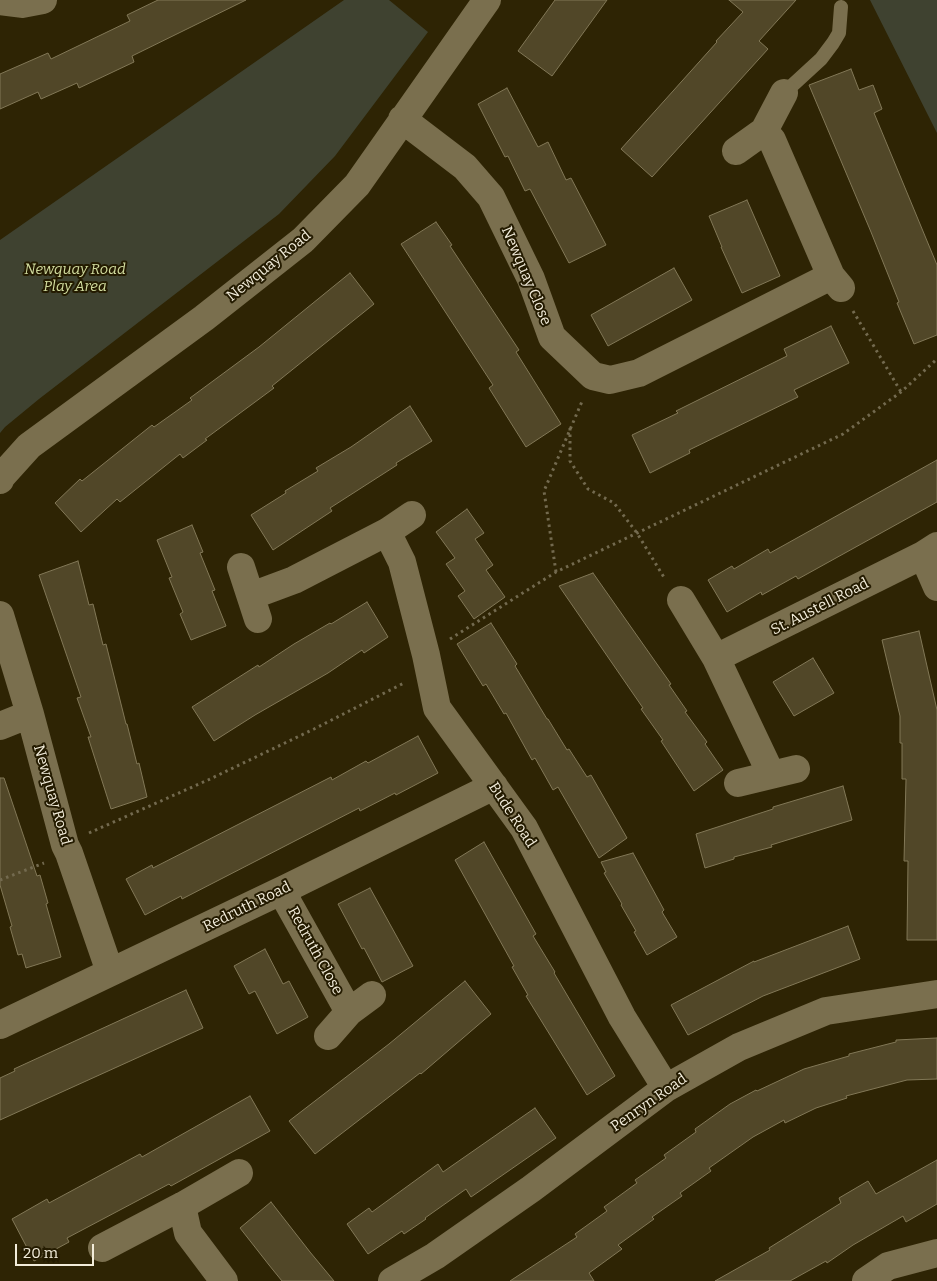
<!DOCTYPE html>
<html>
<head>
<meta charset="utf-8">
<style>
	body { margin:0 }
	#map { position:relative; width:937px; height:1281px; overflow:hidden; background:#2e2404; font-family:Bitter,serif }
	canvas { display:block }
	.scale { position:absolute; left:15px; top:1244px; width:79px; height:22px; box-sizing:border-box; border:2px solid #f2ecda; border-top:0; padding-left:6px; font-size:15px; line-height:18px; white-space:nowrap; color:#f2ecda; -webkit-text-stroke:4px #241b00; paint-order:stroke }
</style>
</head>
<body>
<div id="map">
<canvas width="937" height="1281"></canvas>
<div class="scale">20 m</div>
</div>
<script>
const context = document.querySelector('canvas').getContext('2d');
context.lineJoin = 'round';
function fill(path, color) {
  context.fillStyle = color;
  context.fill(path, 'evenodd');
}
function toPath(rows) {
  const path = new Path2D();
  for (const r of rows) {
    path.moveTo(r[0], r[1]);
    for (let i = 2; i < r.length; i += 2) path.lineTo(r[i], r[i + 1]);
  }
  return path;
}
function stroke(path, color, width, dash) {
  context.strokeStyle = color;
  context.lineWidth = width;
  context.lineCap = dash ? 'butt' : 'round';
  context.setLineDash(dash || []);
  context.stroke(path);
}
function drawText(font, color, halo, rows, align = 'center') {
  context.font = font + ' Bitter,serif';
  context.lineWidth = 4;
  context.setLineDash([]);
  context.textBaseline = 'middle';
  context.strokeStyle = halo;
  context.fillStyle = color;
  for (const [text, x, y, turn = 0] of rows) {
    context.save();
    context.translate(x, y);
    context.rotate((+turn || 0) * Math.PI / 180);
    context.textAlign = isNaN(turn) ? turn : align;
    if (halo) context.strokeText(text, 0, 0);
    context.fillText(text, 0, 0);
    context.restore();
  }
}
fill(toPath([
	[344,0,389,0,428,32,335,156,279,214,39,399,5,427,0,433,0,240],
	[870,0,937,0,937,133]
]), '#3f4230');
const building = toPath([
	[158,0,246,0,132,56,134,62,79,88,77,83,41,99,38,92,0,109,0,74,48,53,51,59,130,21,127,15,158,0],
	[555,0,607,0,552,76,518,51,555,0],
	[729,0,796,0,759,41,768,49,652,177,621,149,717,42,716,41,743,12,729,0],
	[851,69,859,90,873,85,882,109,874,113,937,265,937,335,914,344,897,303,899,302,871,232,809,85,851,69],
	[507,88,538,147,548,142,566,180,571,178,606,245,569,263,530,189,525,191,508,156,505,157,478,104,507,88],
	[747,200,780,276,742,293,721,247,722,247,709,216,747,200],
	[436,222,452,245,450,246,519,350,516,352,561,424,526,447,489,388,493,385,401,244,436,222],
	[674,268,692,300,608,346,591,315,674,268],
	[350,273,374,304,272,386,274,388,205,439,207,440,183,458,180,454,120,502,117,499,81,532,55,503,80,479,82,481,152,425,154,427,192,400,190,398,259,347,350,273],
	[831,326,849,363,794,390,798,397,689,450,690,453,650,473,632,435,678,413,676,411,787,356,784,349,831,326],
	[410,406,432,441,396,463,397,465,330,508,332,511,273,550,251,515,286,493,285,491,318,471,316,468,351,447,410,406],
	[937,460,937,502,798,579,796,576,762,595,761,592,727,612,708,580,732,566,734,569,768,549,770,553,937,460],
	[467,509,484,533,475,539,493,565,486,570,505,597,474,619,458,596,465,591,446,564,455,558,436,532,467,509],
	[192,525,203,552,200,553,215,590,212,591,226,626,191,640,180,614,183,612,169,578,172,577,157,540,192,525],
	[78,561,89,605,93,604,103,645,106,644,126,724,127,724,137,764,139,763,147,797,111,809,88,737,91,737,77,698,81,697,39,575,78,561],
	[593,573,671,684,669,685,687,711,685,712,707,742,705,744,723,770,694,791,661,741,663,740,641,709,643,708,559,586,593,573],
	[367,602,388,637,364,653,362,650,328,673,255,715,214,741,192,707,258,665,259,667,294,644,330,623,331,624,367,602],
	[491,623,517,664,515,666,547,719,548,719,567,750,569,749,587,777,591,775,627,838,599,858,558,787,553,790,535,758,532,760,506,713,504,714,486,684,483,686,457,644,491,623],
	[919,631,937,710,937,940,907,940,908,861,904,861,906,779,902,779,902,743,900,743,900,716,882,640,919,631],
	[813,658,834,693,794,716,773,682,813,658],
	[418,736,438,773,396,795,395,793,360,811,359,808,182,899,181,896,145,915,126,879,152,865,153,868,331,777,332,780,366,761,368,763,418,736],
	[0,778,4,778,37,876,40,875,48,903,46,904,61,957,26,968,22,954,18,955,10,927,12,926,0,885,0,778],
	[843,786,852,820,771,845,772,847,734,857,734,859,705,868,696,834,773,809,773,807,843,786],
	[484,842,536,934,533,936,555,972,554,973,615,1076,587,1095,526,996,528,995,512,967,514,966,455,860,484,842],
	[633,853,664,910,662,912,677,937,647,955,634,932,636,931,621,905,622,904,604,873,606,872,601,862,633,853],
	[370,888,413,966,382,982,364,948,362,949,338,904,370,888],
	[848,926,860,959,763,996,688,1035,671,1005,754,961,754,962,848,926],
	[265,949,283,984,289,981,308,1017,277,1034,255,991,249,994,234,966,265,949],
	[465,981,491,1014,421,1074,420,1073,315,1154,289,1121,389,1044,465,981],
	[186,990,203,1028,0,1120,0,1078,15,1071,14,1069,186,990],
	[937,1038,937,1079,907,1080,846,1096,847,1098,816,1108,785,1123,784,1120,753,1137,709,1168,711,1171,680,1193,682,1196,652,1217,654,1219,618,1245,622,1249,589,1273,594,1281,510,1281,577,1237,575,1234,607,1211,604,1207,637,1183,635,1180,666,1158,664,1155,696,1132,695,1129,730,1104,756,1090,757,1091,804,1069,849,1056,849,1054,896,1042,896,1040,937,1038],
	[250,1096,270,1131,171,1186,169,1184,67,1238,69,1242,34,1261,12,1219,47,1199,49,1203,140,1154,142,1157,250,1096],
	[535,1108,556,1138,471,1197,466,1189,425,1218,426,1219,404,1234,402,1231,368,1254,347,1224,369,1208,372,1212,438,1164,443,1172,535,1108],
	[937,1160,937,1204,906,1222,903,1216,853,1245,827,1263,826,1261,790,1281,715,1281,770,1250,769,1248,841,1203,839,1198,868,1181,876,1194,937,1160],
	[271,1202,310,1252,334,1281,282,1281,269,1265,240,1228,271,1202]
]);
fill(building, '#514728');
stroke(building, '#827857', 1);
stroke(toPath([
	[853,311,901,392],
	[570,428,570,461,588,489,614,503,637,533,665,579],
	[556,572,544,491,583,399],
	[450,639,556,572,843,434,901,392,937,359],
	[89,833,208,780,314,729,404,683],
	[0,880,44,863]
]), '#736a4f', 3, [2.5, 4]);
stroke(toPath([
	[784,93,821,59,833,43,839,33,841,7]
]), '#7a6f4e', 14);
stroke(toPath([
	[0,1,22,4,43,0],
	[402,119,465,167,491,197,531,279,552,337,593,376,610,380,639,373,831,276],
	[764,131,772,140,831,276,841,288],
	[736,151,764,131,784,93],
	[0,480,1,477,29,446,204,318,303,240,357,185,487,0],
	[387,532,402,562,426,655,437,708,524,828,622,1017,666,1088],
	[923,555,937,587],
	[241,567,258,619],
	[251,596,294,580,387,532,412,515],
	[681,600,716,658,771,774],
	[0,615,30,714,65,845,69,853,110,972],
	[716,658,923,555,937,546],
	[0,726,30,714],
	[738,783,796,769],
	[287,888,287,901,349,1012],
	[0,1025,287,888,494,786],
	[328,1036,349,1012,372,995],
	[182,1206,188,1233,224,1281],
	[102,1248,182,1206,239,1173],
	[392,1281,435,1256,531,1189,666,1088,739,1047,826,1011,937,994],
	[866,1281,888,1266,937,1253]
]), '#7a6f4e', 28);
drawText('15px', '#f2ecda', '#241b00', [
	["Newquay Road",269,266,-39],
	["Newquay Close",526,276,67],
	["St. Austell Road",820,607,-27],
	["Newquay Road",52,795,74],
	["Bude Road",512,815,57],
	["Redruth Road",247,907,-26],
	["Redruth Close",315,951,61],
	["Penryn Road",649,1103,-35]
]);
drawText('italic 15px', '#d0da9d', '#241b00', [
	["Newquay Road",75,270],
	["Play Area",75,287]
]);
</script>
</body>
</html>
